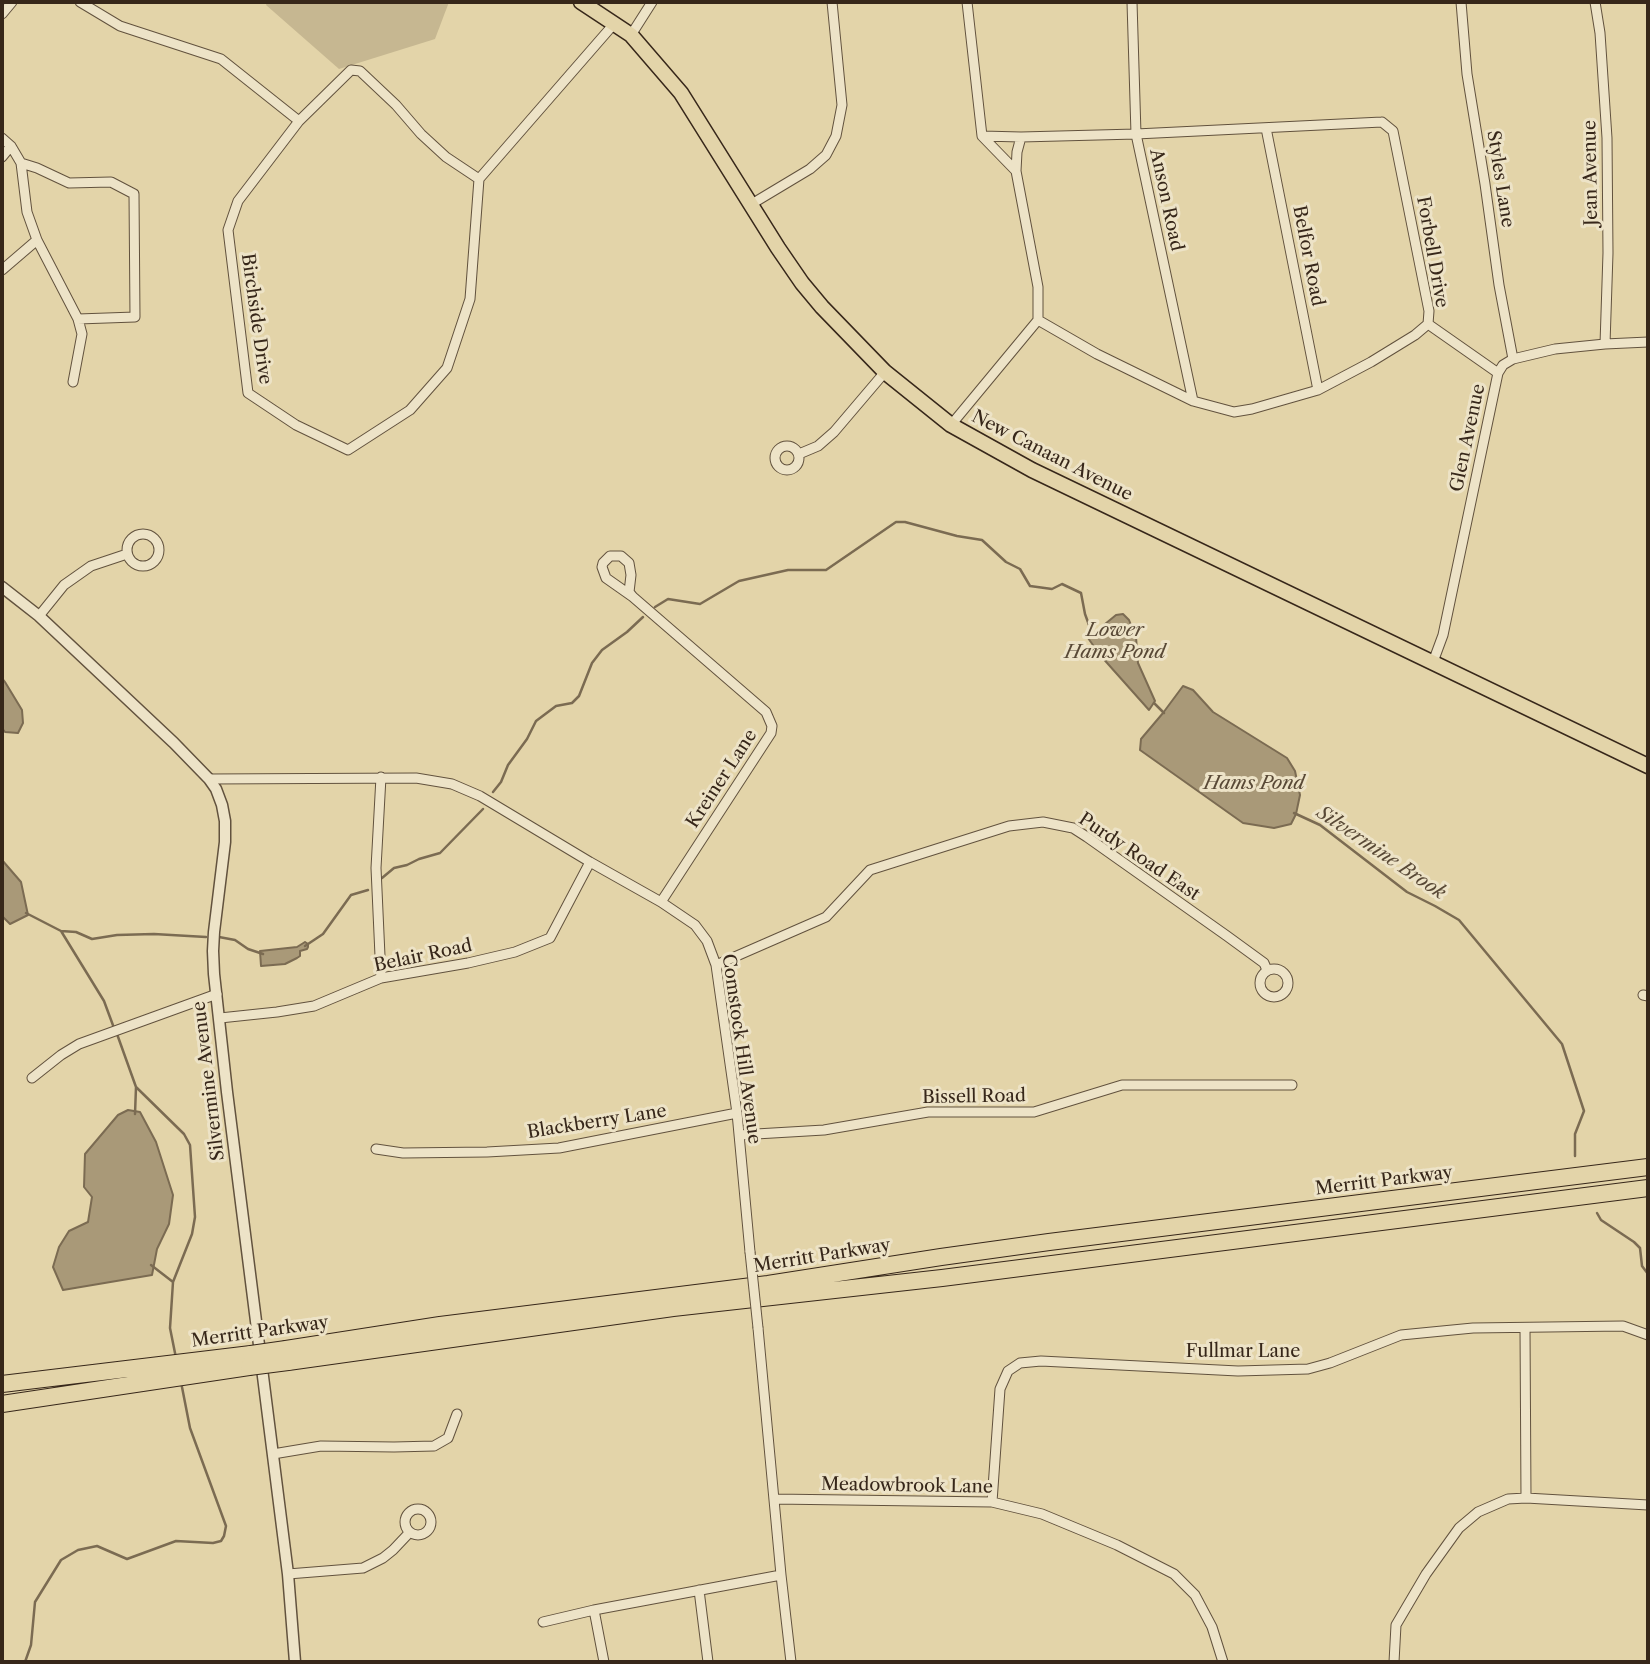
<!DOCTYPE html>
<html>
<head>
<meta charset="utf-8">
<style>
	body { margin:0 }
	#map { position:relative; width:1650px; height:1664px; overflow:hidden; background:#e3d4a9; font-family:"Libre Caslon Text",serif }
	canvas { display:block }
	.frame { position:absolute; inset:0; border:4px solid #37271a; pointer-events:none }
</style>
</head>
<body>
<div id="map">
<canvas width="1650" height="1664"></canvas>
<div class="frame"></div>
</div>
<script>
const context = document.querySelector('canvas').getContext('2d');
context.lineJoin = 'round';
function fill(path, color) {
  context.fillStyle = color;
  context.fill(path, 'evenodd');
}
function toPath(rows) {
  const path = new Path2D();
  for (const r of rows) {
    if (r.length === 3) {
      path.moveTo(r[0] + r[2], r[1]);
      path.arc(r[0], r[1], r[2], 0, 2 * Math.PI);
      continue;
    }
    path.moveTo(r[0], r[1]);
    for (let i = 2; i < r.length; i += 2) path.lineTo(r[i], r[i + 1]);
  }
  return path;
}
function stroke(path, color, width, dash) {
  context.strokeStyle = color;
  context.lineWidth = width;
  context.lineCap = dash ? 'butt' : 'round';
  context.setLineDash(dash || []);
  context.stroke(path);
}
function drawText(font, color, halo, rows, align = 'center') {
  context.font = font + ' "Libre Caslon Text",serif';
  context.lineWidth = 6;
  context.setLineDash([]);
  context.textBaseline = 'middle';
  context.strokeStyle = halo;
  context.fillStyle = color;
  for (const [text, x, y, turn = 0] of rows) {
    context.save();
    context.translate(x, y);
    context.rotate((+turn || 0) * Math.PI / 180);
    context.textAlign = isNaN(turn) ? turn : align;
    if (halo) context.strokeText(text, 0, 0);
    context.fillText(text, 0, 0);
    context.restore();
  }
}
fill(toPath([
	[267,2,449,2,435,39,339,69,266,5]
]), '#c6b791');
const water = toPath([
	[1123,614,1129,620,1133,630,1136,637,1138,663,1155,701,1149,710,1100,655,1088,638,1116,615,1123,614],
	[2,678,5,682,22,710,23,723,18,733,5,732,2,728,2,678],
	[1183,686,1193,690,1213,712,1287,758,1295,771,1300,795,1296,814,1291,824,1274,828,1243,823,1140,750,1141,739,1163,713,1183,686],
	[2,860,21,882,28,915,10,924,2,916,2,860],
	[305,942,308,944,308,947,307,949,300,951,300,956,297,958,285,964,261,966,260,951,297,947,305,942],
	[128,1110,140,1112,156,1142,173,1195,169,1224,157,1249,152,1275,63,1290,53,1267,59,1247,69,1231,88,1222,92,1197,84,1187,85,1154,118,1115,128,1110]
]);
fill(water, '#a99978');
stroke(water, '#7b6b52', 2);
stroke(toPath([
	[655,607,668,599,700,604,739,581,788,570,826,570,896,522,905,522,957,536,982,540,1006,562,1020,569,1030,586,1052,589,1062,584,1081,593,1085,614,1093,636],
	[1154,703,1164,713],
	[493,792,501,782,508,765,527,739,536,721,556,706,572,703,579,696,592,663,602,650,627,632,643,617],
	[1294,813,1320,825,1407,892,1435,906,1459,920,1562,1044,1584,1111,1575,1134,1575,1156],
	[382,878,394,868,407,865,419,859,440,853,483,809],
	[26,913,61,931,104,1001,114,1028],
	[61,931,76,932,92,939,117,935,154,934,206,937],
	[219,937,235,940,248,949,263,954],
	[305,946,323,934,351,895,368,890],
	[117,1034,136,1087,184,1134,190,1145,195,1217,192,1234,173,1282,170,1328,176,1358],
	[135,1114,136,1087],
	[1597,1213,1601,1220,1634,1242,1640,1248,1642,1266,1648,1274],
	[151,1265,173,1282],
	[25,1662,31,1645,35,1602,61,1560,78,1550,97,1546,127,1559,176,1541,213,1543,221,1541,224,1536,226,1526,190,1428,181,1382]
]), '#7b6b52', 2.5);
const minor = toPath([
	[80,2,120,26,221,59,299,121],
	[967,2,982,136],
	[1132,2,1136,134,1193,401],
	[1461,2,1467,74,1485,184,1499,285,1513,359],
	[1595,2,1600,33,1607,138,1608,253,1605,344],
	[2,14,12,2],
	[631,35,652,2],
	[1382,122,1393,131,1429,311,1428,324,1415,335,1371,362,1318,390,1252,409,1234,412,1193,401,1097,354,1038,320,1038,287,1016,171,982,136,1021,137,1136,134,1382,122],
	[1266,128,1318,390],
	[2,138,11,146,21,163,37,168,69,183,111,182,134,194,135,317,78,319],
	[2,157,11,146],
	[21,163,27,212,37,240,78,319,82,334,73,382],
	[1016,171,1017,152,1021,137],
	[479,179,446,157,421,134,396,105,360,71,351,70,299,121,238,201,228,230,248,393,296,425,348,450,410,410,447,368,470,299,479,179,613,25],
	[750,205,810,169,826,155,836,136,842,105,832,2],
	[2,270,37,240],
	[1428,324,1498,373],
	[951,425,1038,320],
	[787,458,12],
	[799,454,818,446,834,432,885,372],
	[143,550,16],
	[633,597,606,578,602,567,603,563,610,556,621,556,629,563,631,575,629,592,633,597,766,712,772,726,771,733,661,902],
	[39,616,64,585,91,566,127,554],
	[1433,662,1443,635,1498,373,1503,365,1513,359,1555,349,1605,344,1648,342],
	[381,777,376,868,381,978],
	[209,779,416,778,452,784,480,796,590,862,661,902,695,925,707,941,716,965,737,1113,750,1252],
	[716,965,826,917,870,870,1009,826,1043,822,1073,828,1087,837,1227,936,1264,963,1267,970],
	[1274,983,14],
	[1643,995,1648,996],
	[220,1018,277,1012,314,1006,381,978,468,963,515,952,550,938,590,862],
	[32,1078,61,1055,79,1044,217,994],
	[739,1135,824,1130,928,1112,1034,1112,1122,1085,1292,1085],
	[376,1149,403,1153,487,1152,559,1148,737,1113],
	[758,1328,781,1575,791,1662],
	[1525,1328,1526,1498],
	[273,1454,321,1446,394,1447,434,1446,448,1438,457,1414],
	[774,1499,992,1502,1042,1514,1117,1545,1174,1574,1195,1595,1212,1627,1223,1662],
	[992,1502,1000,1389,1008,1371,1020,1363,1041,1361,1238,1371,1308,1369,1330,1363,1401,1335,1473,1328,1623,1326,1648,1335],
	[418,1522,13],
	[288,1574,363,1568,383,1558,393,1550,410,1532],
	[699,1590,708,1662],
	[594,1610,604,1662],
	[543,1622,594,1610,781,1575],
	[1394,1662,1396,1625,1426,1574,1459,1528,1478,1512,1508,1499,1526,1498,1648,1505]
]);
const tertiary = toPath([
	[2,587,39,616,174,743,209,779,216,789,222,805,225,821,225,842,214,932,213,951,214,974,227,1092,288,1574,295,1662]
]);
const primary = toPath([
	[581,2,631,35,681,93,778,248,802,283,822,307,885,372,951,425,1032,470,1648,766]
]);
const motorway = toPath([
	[286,1349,440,1325,768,1284,941,1257,1049,1242,1648,1167],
	[288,1362,673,1308,942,1278,1648,1188],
	[2,1384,251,1354],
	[2,1404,249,1367]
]);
stroke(minor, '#62523e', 11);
stroke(tertiary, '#62523e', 13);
stroke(primary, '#37271a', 17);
stroke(motorway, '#37271a', 18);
stroke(minor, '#ede3c7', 9);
stroke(tertiary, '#ede3c7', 10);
stroke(primary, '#e3d4a9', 14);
stroke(motorway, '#e3d4a9', 16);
const minorBridge = toPath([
	[750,1252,758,1328]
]);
const motorwayBridge = toPath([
	[251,1354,286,1349],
	[249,1367,288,1362]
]);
stroke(minorBridge, '#62523e', 11, []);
stroke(motorwayBridge, '#37271a', 18, []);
stroke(minorBridge, '#ede3c7', 9);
stroke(motorwayBridge, '#e3d4a9', 16);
drawText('18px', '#37271a', '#ede3c7', [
	["Jean Avenue",1591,173,-91],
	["Styles Lane",1500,179,81],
	["Anson Road",1166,200,78],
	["Forbell Drive",1432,252,80],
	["Belfor Road",1308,256,79],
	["Birchside Drive",256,319,82],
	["Glen Avenue",1468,438,-78],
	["New Canaan Avenue",1052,456,27],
	["Kreiner Lane",722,779,-57],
	["Purdy Road East",1139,857,34],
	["Belair Road",423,956,-12],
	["Comstock Hill Avenue",741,1049,82],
	["Silvermine Avenue",209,1081,-97],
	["Bissell Road",974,1097,-1],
	["Blackberry Lane",597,1122,-9],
	["Merritt Parkway",1384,1181,-7],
	["Merritt Parkway",822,1256,-9],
	["Merritt Parkway",260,1332,-8],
	["Fullmar Lane",1243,1352],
	["Meadowbrook Lane",907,1486,1]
]);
drawText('italic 19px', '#594936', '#ede3c7', [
	["Lower",1115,631],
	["Hams Pond",1115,653],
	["Hams Pond",1254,784],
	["Silvermine Brook",1381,853,34]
]);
</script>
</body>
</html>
